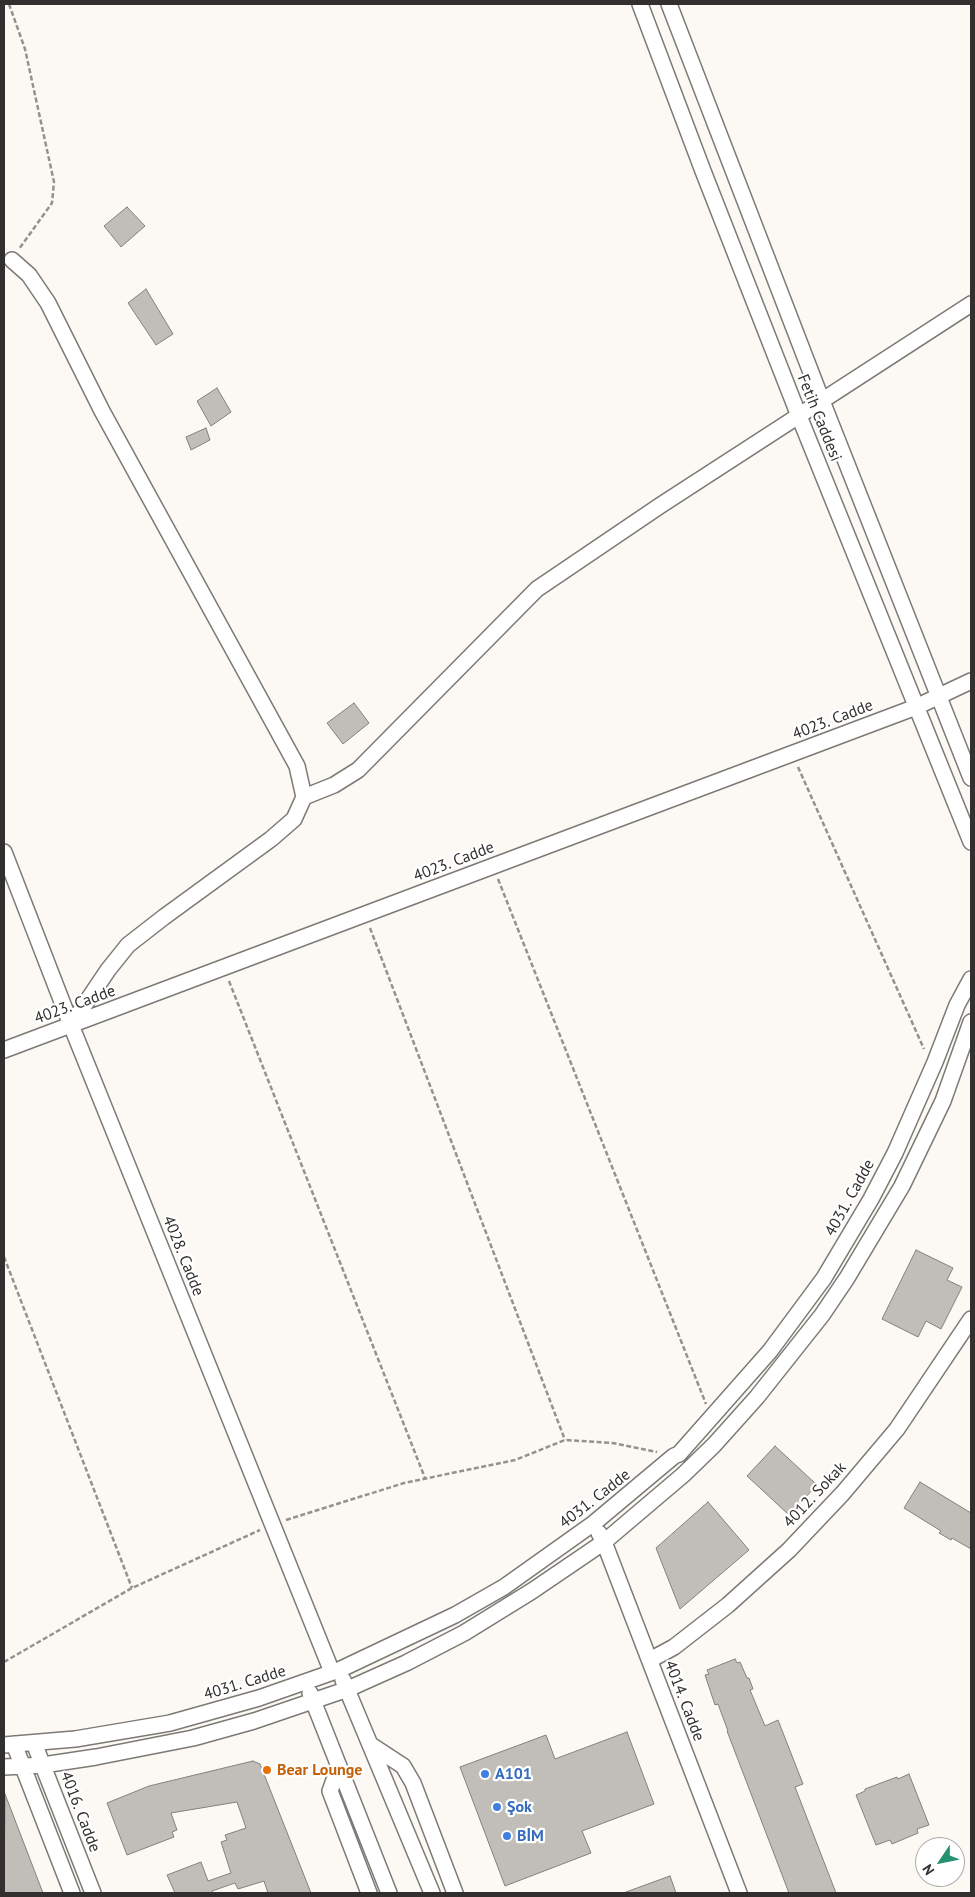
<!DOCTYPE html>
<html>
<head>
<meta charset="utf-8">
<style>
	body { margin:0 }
	#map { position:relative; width:975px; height:1897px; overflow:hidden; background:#fcf9f4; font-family:"PT Sans",sans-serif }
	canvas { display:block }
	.frame { position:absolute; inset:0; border:5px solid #31302e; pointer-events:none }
	.north { position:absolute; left:915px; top:1837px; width:50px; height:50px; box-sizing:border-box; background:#fff; border:1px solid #adacab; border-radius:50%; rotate:236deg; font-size:14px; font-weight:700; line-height:20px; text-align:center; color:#31302e }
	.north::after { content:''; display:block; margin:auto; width:18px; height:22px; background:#269271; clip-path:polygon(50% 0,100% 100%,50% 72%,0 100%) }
</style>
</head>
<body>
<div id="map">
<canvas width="975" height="1897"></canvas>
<div class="frame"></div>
<div class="north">N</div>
</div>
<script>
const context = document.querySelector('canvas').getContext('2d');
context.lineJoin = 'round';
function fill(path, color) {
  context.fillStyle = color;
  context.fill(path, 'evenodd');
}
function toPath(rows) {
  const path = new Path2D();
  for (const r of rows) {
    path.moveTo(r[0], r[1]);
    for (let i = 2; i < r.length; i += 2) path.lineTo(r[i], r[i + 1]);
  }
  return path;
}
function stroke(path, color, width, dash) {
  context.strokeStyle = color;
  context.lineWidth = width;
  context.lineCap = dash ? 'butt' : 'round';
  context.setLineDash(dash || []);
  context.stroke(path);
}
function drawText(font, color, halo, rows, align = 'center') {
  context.font = font + ' "PT Sans",sans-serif';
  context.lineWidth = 4.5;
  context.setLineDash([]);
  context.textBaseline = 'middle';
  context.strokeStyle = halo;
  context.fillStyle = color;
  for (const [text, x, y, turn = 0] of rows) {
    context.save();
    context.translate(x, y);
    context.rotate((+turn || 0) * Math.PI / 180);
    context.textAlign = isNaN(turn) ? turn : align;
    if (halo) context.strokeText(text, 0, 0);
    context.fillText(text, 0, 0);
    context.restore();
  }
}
const building = toPath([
	[127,207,145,226,121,247,104,226,127,207],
	[146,289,173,334,156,345,128,303,146,289],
	[217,388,231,412,211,426,197,401,217,388],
	[206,428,210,440,191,450,186,437,206,428],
	[354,703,369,723,343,744,327,723,354,703],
	[916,1250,953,1268,947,1280,962,1287,941,1329,926,1321,918,1337,882,1319,916,1250],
	[775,1446,817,1485,789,1515,747,1476,775,1446],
	[920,1482,971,1513,971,1549,952,1538,951,1540,939,1533,941,1531,904,1508,920,1482],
	[708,1502,749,1550,680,1609,656,1548,708,1502],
	[735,1659,737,1663,740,1662,747,1678,749,1678,753,1689,750,1690,765,1726,778,1720,803,1784,795,1787,836,1893,789,1893,727,1731,728,1731,718,1704,715,1705,705,1675,709,1674,707,1670,735,1659],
	[627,1732,654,1804,582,1831,591,1853,505,1886,460,1767,546,1735,555,1759,627,1732],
	[253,1761,260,1764,311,1893,268,1893,264,1881,238,1889,235,1883,212,1891,213,1893,175,1893,167,1875,201,1862,208,1881,231,1873,221,1842,227,1840,225,1835,246,1828,237,1802,171,1813,177,1830,172,1832,174,1837,127,1855,107,1803,149,1786,253,1761],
	[909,1774,929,1825,917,1829,918,1833,892,1844,890,1840,876,1845,856,1795,865,1791,865,1789,897,1777,898,1779,909,1774],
	[5,1794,43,1893,4,1893,5,1794],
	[670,1876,676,1893,626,1893,626,1892,670,1876]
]);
fill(building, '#c1beb9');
stroke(building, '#83817c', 1);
const street = toPath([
	[640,4,703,171,799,416,971,842],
	[669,4,822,401,971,778],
	[12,260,29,275,48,303,102,411,297,766,304,797,294,819,271,839,164,917,128,945,108,970,71,1025],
	[304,797,334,785,358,770,537,589,661,505,971,304],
	[4,852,71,1025,332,1672],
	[4,1050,916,707,971,681],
	[599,1533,604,1542,739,1893],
	[650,1660,674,1647,728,1605,789,1550,843,1493,897,1429,971,1319],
	[343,1680,432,1893],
	[310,1693,389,1893],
	[34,1743,93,1893],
	[14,1744,72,1893],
	[4,1745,75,1739,170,1723,259,1698,339,1670,455,1615,504,1587,594,1523,674,1456,679,1454,770,1351,824,1278,871,1199,895,1153,935,1062,957,1005,971,979],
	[371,1745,403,1766,413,1783,455,1893],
	[339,1766,330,1791,369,1893],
	[4,1767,43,1765,96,1757,193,1738,254,1721,348,1689,406,1663,464,1633,532,1591,604,1542,683,1475,714,1445,757,1397,822,1315,847,1278,902,1186,943,1101,971,1022]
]);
stroke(street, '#7c7a75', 18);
stroke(toPath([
	[9,4,25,49,54,182,52,203,19,249],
	[798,767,924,1049],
	[498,879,706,1404],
	[370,928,565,1440],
	[229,981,425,1478],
	[4,1257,132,1588],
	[286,1520,404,1483,515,1460,565,1440,613,1443,657,1452],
	[4,1662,132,1588,260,1530]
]), '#94928e', 2.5, [5, 2.5]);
stroke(street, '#fff', 15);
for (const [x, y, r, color] of [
	[267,1770,5,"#e8710a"],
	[485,1774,5,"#3f7fe0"],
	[497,1807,5,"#3f7fe0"],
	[507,1836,5,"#3f7fe0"]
]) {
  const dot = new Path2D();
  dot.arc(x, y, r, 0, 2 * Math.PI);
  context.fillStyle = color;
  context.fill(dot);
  stroke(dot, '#fff', 2);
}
drawText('16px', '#31302e', '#fff', [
	["Fetih Caddesi",819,418,68],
	["4023. Cadde",833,720,-21],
	["4023. Cadde",454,862,-21],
	["4023. Cadde",75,1005,-20],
	["4031. Cadde",850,1198,-61],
	["4028. Cadde",183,1256,68],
	["4012. Sokak",815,1495,-47],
	["4031. Cadde",595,1499,-38],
	["4031. Cadde",245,1683,-17],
	["4014. Cadde",684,1701,69],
	["4016. Cadde",80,1812,69]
]);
drawText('bold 16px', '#c56008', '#fff', [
	["Bear Lounge",277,1770]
], 'left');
drawText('bold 16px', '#366cbe', '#fff', [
	["A101",495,1774],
	["Şok",507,1807],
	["BİM",517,1836]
], 'left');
</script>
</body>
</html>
